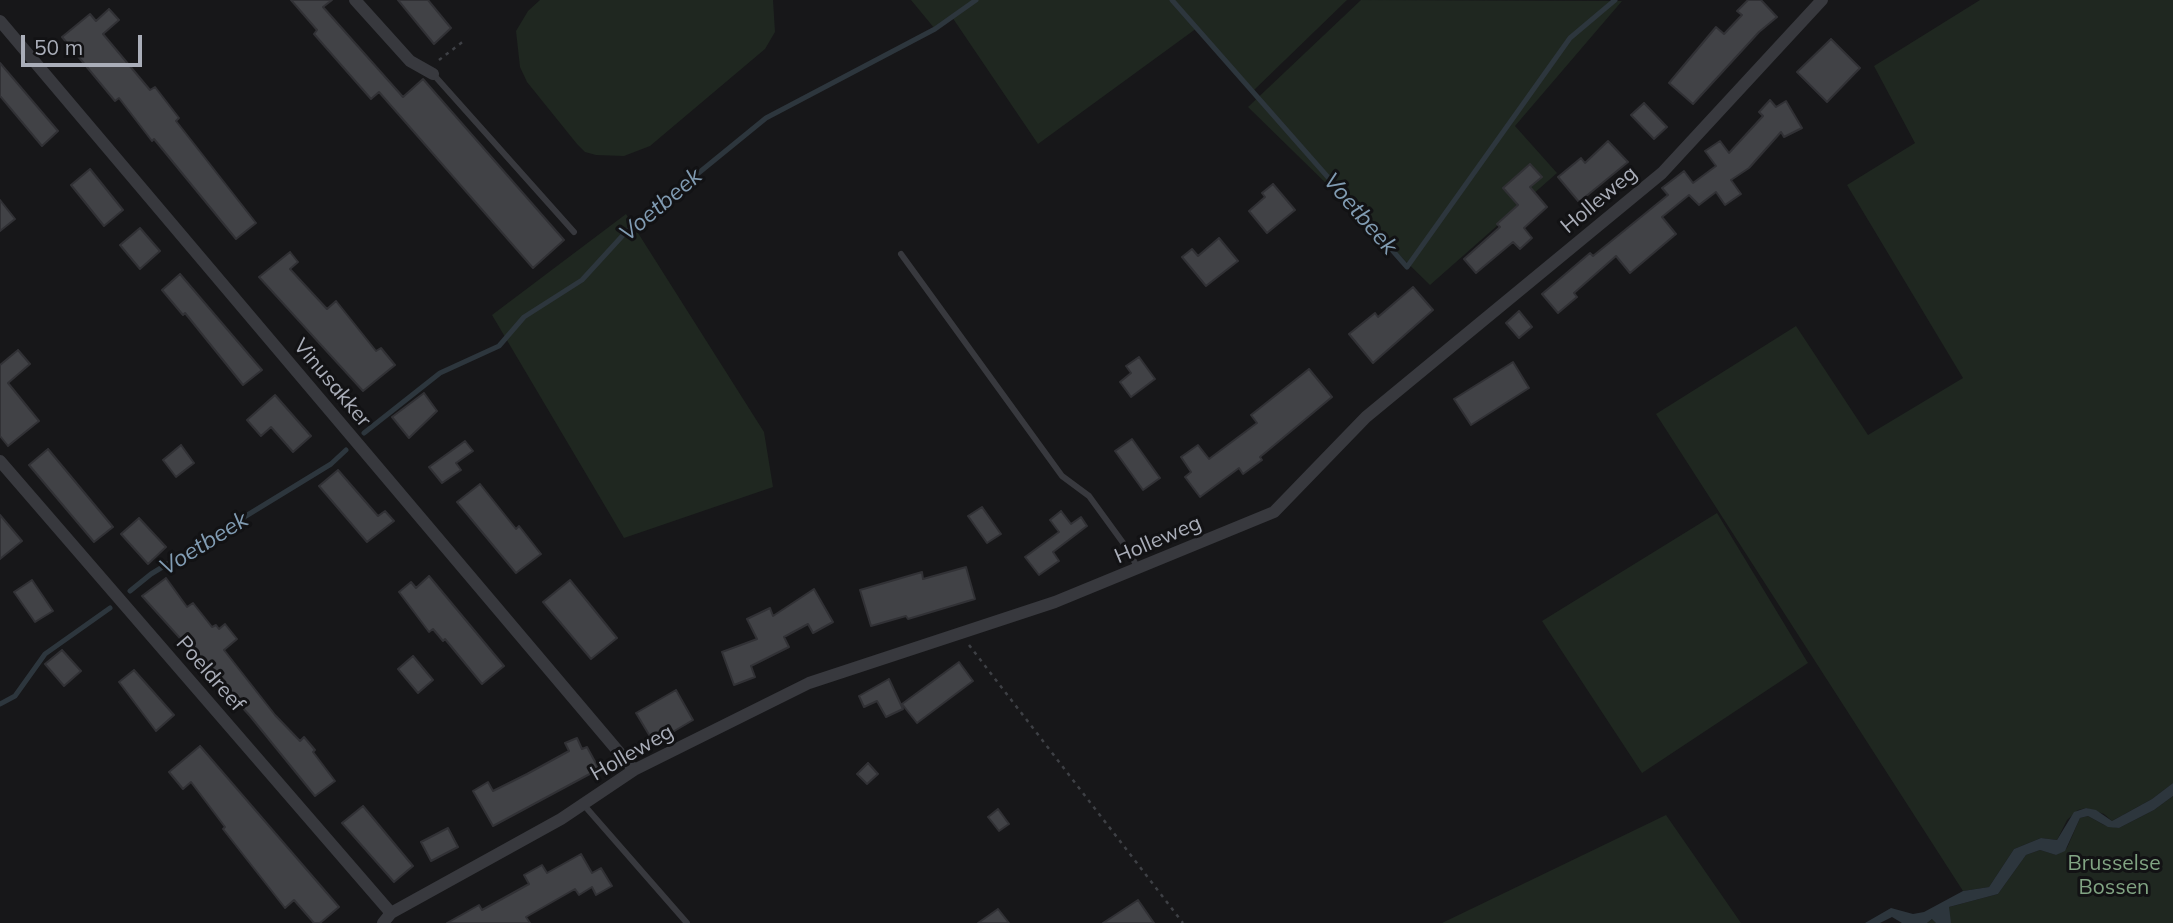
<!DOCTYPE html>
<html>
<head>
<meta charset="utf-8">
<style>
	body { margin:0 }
	#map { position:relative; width:2173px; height:923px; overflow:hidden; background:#171719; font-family:Mulish,sans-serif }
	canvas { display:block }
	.scale { position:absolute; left:21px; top:35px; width:121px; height:32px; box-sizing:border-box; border:4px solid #aaaeb9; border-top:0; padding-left:9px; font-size:21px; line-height:24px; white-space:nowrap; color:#aaaeb9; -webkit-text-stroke:5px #121214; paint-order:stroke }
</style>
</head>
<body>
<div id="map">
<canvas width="2173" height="923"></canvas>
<div class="scale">50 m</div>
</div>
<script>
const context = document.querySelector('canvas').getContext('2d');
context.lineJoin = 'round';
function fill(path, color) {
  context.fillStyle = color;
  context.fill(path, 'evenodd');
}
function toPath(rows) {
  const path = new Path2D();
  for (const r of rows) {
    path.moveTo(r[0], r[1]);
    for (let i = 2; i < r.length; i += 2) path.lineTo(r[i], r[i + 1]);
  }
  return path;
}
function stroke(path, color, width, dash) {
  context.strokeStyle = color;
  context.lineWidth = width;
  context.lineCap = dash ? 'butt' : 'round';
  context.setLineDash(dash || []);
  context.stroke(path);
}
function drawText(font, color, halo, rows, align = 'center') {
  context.font = font + ' Mulish,sans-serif';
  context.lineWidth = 6;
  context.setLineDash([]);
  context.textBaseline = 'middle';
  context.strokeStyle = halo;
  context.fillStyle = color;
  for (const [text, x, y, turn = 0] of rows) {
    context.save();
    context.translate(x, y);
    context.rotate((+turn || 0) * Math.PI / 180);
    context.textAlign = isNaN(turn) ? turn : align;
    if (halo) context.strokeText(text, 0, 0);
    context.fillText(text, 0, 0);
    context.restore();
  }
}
fill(toPath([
	[540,0,773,0,775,32,765,49,650,146,624,156,596,155,585,152,577,144,527,82,520,67,516,31,528,11],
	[911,0,1347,0,1254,90,1197,28,1038,144,952,17,935,29],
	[1361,0,1622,1,1515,126,1557,173,1430,285,1248,107],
	[1980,0,2173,0,2173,783,2152,799,2112,821,2104,814,2086,808,2078,810,2067,820,2057,840,2041,838,2014,849,1989,887,1963,891,1656,414,1796,326,1868,435,1963,378,1847,185,1915,143,1874,66],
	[626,214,764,432,773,487,624,538,492,315],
	[1717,513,1808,663,1642,773,1542,621],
	[2173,796,2173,923,1927,923,1949,907,1998,894,2026,855,2040,850,2056,855,2067,848,2080,818,2088,816,2104,825,2119,828,2154,810],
	[1666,815,1741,923,1442,923]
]), '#1f2720');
fill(toPath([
	[2173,783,2173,796,2154,810,2119,828,2108,827,2088,816,2080,818,2065,851,2056,855,2040,850,2026,855,1998,894,1949,907,1951,923,1936,923,1932,919,1927,923,1902,923,1892,917,1880,923,1865,923,1891,908,1913,914,1924,912,1963,891,1989,887,2014,849,2041,838,2057,840,2074,812,2086,808,2096,810,2112,821,2152,799]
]), '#2d363d');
stroke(toPath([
	[1172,0,1407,267,1570,38,1615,0],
	[364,433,440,373,499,346,524,317,582,280,625,233,766,118,935,29,976,0],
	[130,591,151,574,331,464,346,450],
	[0,704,15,696,45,654,110,608]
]), '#2d363d', 5);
const building = toPath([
	[291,0,332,0,323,7,403,97,423,79,564,240,533,268,379,92,371,99,314,34,317,30,291,0],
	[398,0,428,0,451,28,434,44,398,0],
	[1748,0,1761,0,1777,17,1759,32,1693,104,1669,83,1716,27,1724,34,1742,15,1737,11,1748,0],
	[109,9,119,20,103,34,150,90,155,87,179,118,176,121,256,223,236,239,154,139,152,141,119,98,115,101,62,37,90,14,96,21,109,9],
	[1831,39,1860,68,1827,102,1797,72,1831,39],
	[0,63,58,131,42,146,0,96,0,63],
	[1770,100,1776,107,1786,101,1802,128,1784,137,1781,132,1749,168,1731,180,1741,194,1725,205,1716,192,1699,205,1689,195,1662,217,1676,234,1630,273,1616,256,1574,293,1577,297,1558,313,1542,294,1590,253,1593,256,1668,195,1662,188,1684,171,1693,183,1716,166,1705,151,1720,141,1729,153,1763,116,1759,112,1770,100],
	[1644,103,1667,127,1654,139,1631,115,1644,103],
	[1608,141,1628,162,1579,202,1558,177,1581,158,1585,163,1608,141],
	[1530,164,1542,177,1530,187,1547,207,1524,228,1532,238,1520,249,1513,242,1476,273,1464,259,1500,227,1497,224,1518,205,1503,188,1530,164],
	[90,169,123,210,104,226,71,185,90,169],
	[1273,184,1295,210,1267,233,1249,211,1265,197,1262,193,1273,184],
	[0,200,15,219,0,231,0,200],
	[140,228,160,251,140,269,120,245,140,228],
	[1219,238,1238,261,1206,286,1182,257,1192,249,1198,256,1219,238],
	[290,252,298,262,290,269,327,309,336,301,376,351,381,348,395,365,363,391,259,277,290,252],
	[180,274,262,370,243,385,185,313,183,315,162,290,180,274],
	[1413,287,1433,310,1373,363,1349,334,1375,313,1378,317,1413,287],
	[1519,311,1532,327,1519,338,1506,323,1519,311],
	[18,350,30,364,8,383,39,421,8,446,0,436,0,365,18,350],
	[1139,357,1155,379,1131,397,1120,382,1131,373,1126,366,1139,357],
	[1513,362,1529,388,1471,425,1454,399,1513,362],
	[1309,369,1332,397,1260,457,1262,460,1243,474,1239,468,1200,497,1185,477,1191,472,1181,457,1198,445,1209,459,1257,423,1251,415,1309,369],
	[424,393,437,411,409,438,392,417,424,393],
	[275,395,311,436,293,452,271,427,261,436,247,420,275,395],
	[1132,439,1160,478,1143,490,1115,451,1132,439],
	[465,441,473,451,456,463,461,470,442,483,429,467,465,441],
	[181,445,194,463,176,477,163,460,181,445],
	[48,449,113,527,94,542,29,465,48,449],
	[338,470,378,516,385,511,394,521,367,542,319,486,338,470],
	[480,484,516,529,519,526,541,554,516,573,457,502,480,484],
	[982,507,1001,534,987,543,968,516,982,507],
	[1061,511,1071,524,1081,517,1087,526,1053,552,1059,561,1039,575,1025,557,1059,532,1050,520,1061,511],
	[0,515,22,541,0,559,0,515],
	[139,518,166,547,148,564,121,534,139,518],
	[966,567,975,599,908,619,906,616,871,626,860,590,922,572,923,579,966,567],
	[429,576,504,666,482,684,445,639,443,641,433,629,429,632,399,592,411,582,416,588,429,576],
	[166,578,187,607,193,603,212,627,216,625,219,629,225,624,237,639,224,650,275,715,300,741,304,737,315,750,313,752,335,781,315,796,250,716,142,596,166,578],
	[32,580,53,611,35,622,14,592,32,580],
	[570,580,617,638,591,659,543,602,570,580],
	[814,589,833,622,813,633,808,624,784,637,789,647,751,666,755,677,734,685,722,652,757,639,747,619,770,608,773,616,814,589],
	[62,650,81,671,64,686,45,664,62,650],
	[413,656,433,680,418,693,398,669,413,656],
	[959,662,973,681,917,723,902,704,959,662],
	[134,670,174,715,156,731,119,682,134,670],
	[889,679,903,709,886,717,877,701,864,707,859,696,889,679],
	[676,690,693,720,654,743,636,713,676,690],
	[577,738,582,749,587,747,599,769,493,826,473,791,488,782,493,791,527,774,569,751,565,743,577,738],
	[200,746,339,907,320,923,314,923,294,900,285,908,223,829,225,827,191,782,183,789,169,772,200,746],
	[868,763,878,774,867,784,857,774,868,763],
	[363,806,413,866,394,882,342,823,363,806],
	[998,809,1009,824,999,831,988,817,998,809],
	[448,828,458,847,431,861,421,842,448,828],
	[581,854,592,873,601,868,612,886,596,895,592,887,579,895,575,889,526,917,530,923,447,923,479,905,482,910,529,884,524,875,542,865,547,873,581,854],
	[1138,900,1154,923,1103,923,1138,900],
	[998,909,1009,923,978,923,998,909]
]);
fill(building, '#414246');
stroke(building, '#313135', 2);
stroke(toPath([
	[439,60,465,40],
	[969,645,1183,923]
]), '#3e4045', 2.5, [3.5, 5]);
stroke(toPath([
	[433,74,574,232],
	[901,254,1062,476,1089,496,1129,551,1137,567],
	[583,804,687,923]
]), '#38393e', 6);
stroke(toPath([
	[355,0,410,61,433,74],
	[0,21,634,770],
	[0,461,391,913],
	[383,923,391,913,561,819,634,770,809,683,1055,602,1274,512,1366,417,1662,173,1822,0]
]), '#38393e', 12);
drawText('21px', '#aaaeb9', '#121214', [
	["Holleweg",1599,200,-40],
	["Vinusakker",332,383,50],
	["Holleweg",1158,540,-23],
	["Poeldreef",210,674,49],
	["Holleweg",632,753,-30]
]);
drawText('21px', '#81a483', '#121214', [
	["Brusselse",2114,864],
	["Bossen",2114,888]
]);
drawText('italic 23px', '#819cb3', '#121214', [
	["Voetbeek",661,205,-40],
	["Voetbeek",1360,214,49],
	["Voetbeek",204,544,-32]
]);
</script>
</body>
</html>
